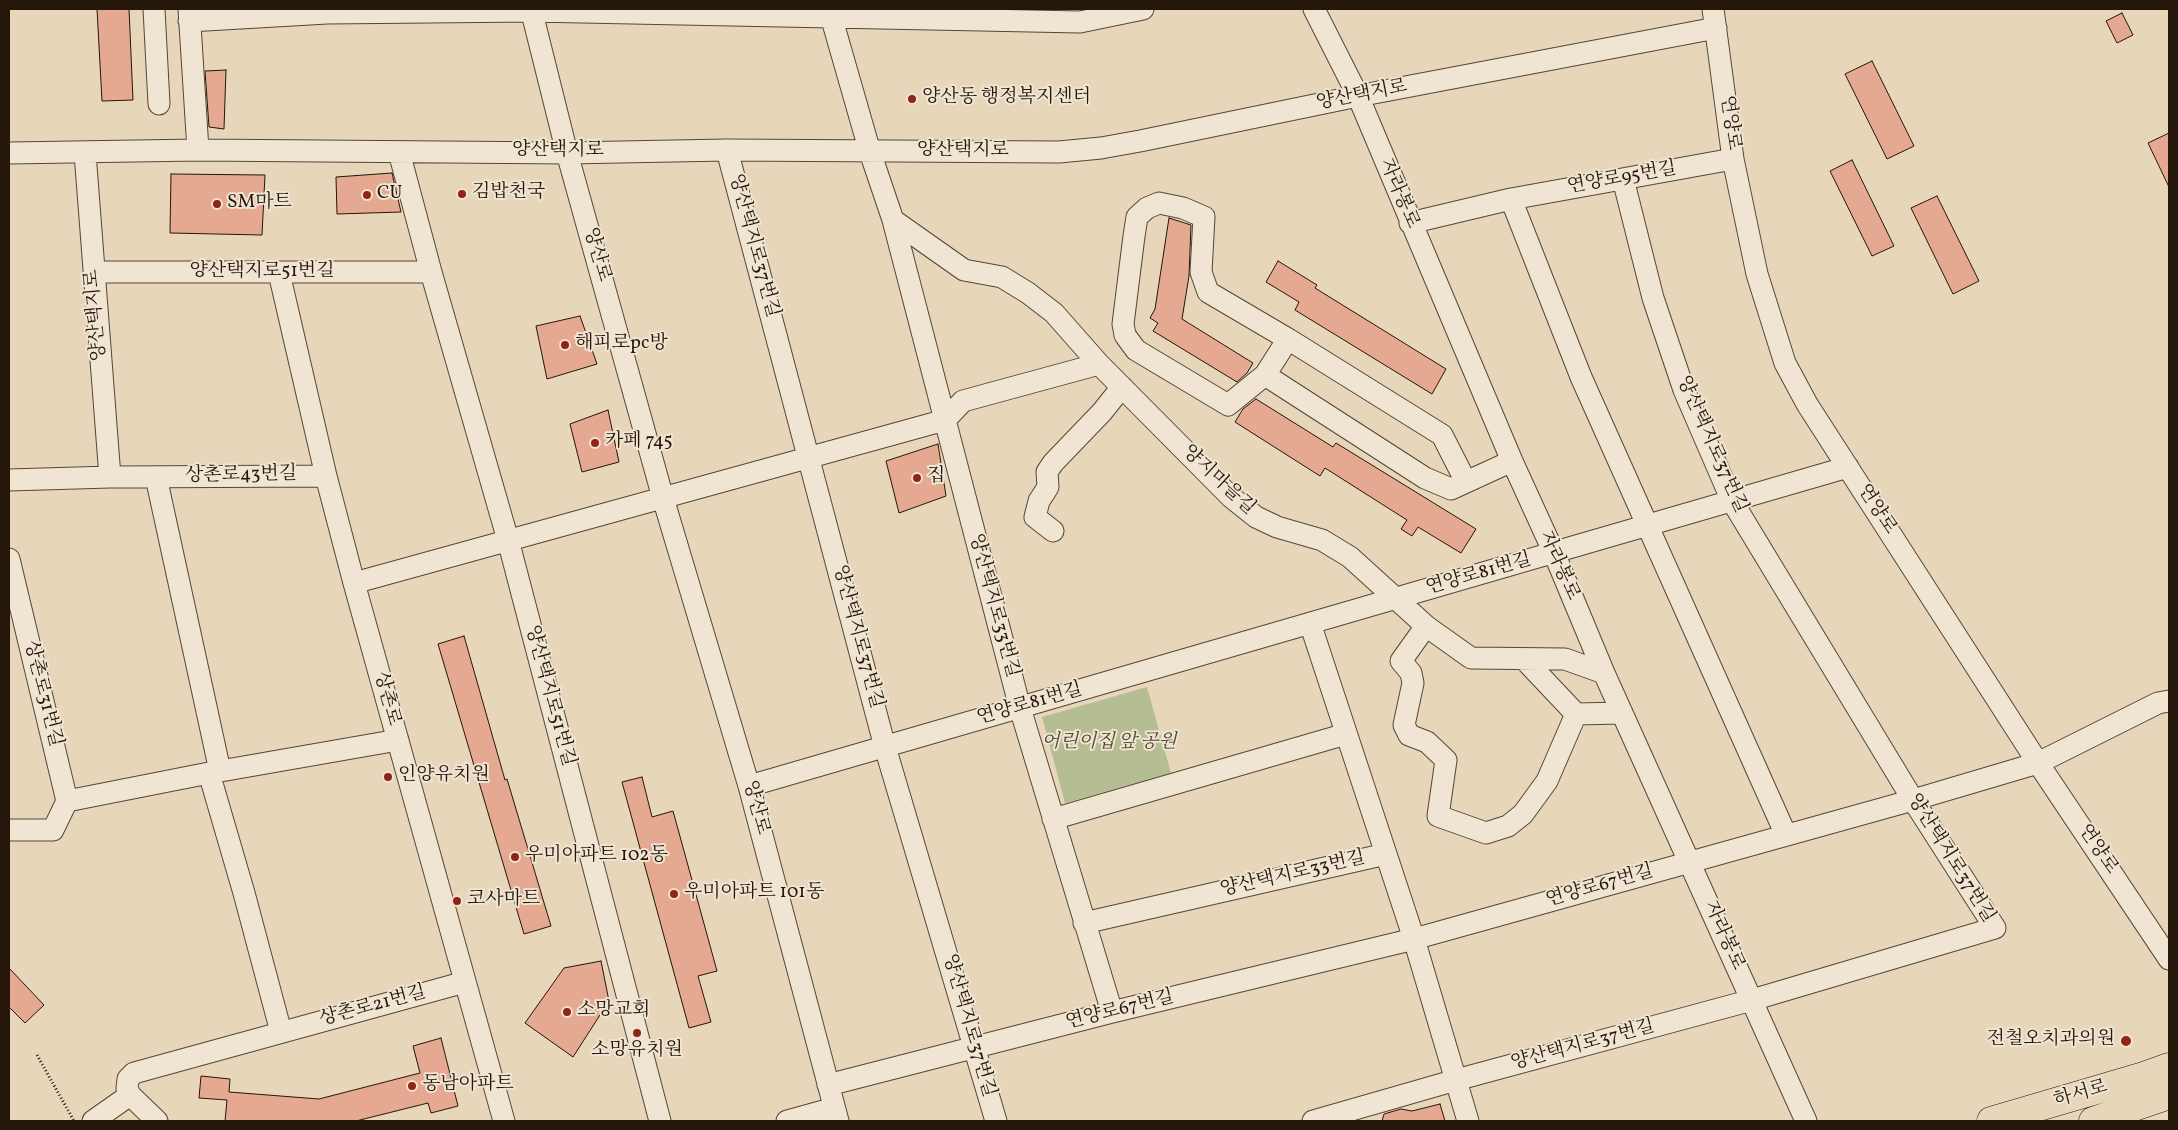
<!DOCTYPE html>
<html>
<head>
<meta charset="utf-8">
<style>
	body { margin:0 }
	#map { position:relative; width:2178px; height:1130px; overflow:hidden; background:#e8d6bb; font-family:Vollkorn,serif }
	canvas { display:block }
	.frame { position:absolute; inset:0; border:10px solid #241609; pointer-events:none }
</style>
</head>
<body>
<div id="map">
<canvas width="2178" height="1130"></canvas>
<div class="frame"></div>
</div>
<script>
const context = document.querySelector('canvas').getContext('2d');
context.lineJoin = 'round';
function fill(path, color) {
  context.fillStyle = color;
  context.fill(path, 'evenodd');
}
function toPath(rows) {
  const path = new Path2D();
  for (const r of rows) {
    path.moveTo(r[0], r[1]);
    for (let i = 2; i < r.length; i += 2) path.lineTo(r[i], r[i + 1]);
  }
  return path;
}
function stroke(path, color, width, dash) {
  context.strokeStyle = color;
  context.lineWidth = width;
  context.lineCap = dash ? 'butt' : 'round';
  context.setLineDash(dash || []);
  context.stroke(path);
}
function drawText(font, color, halo, rows, align = 'center') {
  context.font = font + ' Vollkorn,"Noto Serif KR",serif';
  context.lineWidth = 4;
  context.setLineDash([]);
  context.textBaseline = 'middle';
  context.strokeStyle = halo;
  context.fillStyle = color;
  for (const [text, x, y, turn = 0] of rows) {
    context.save();
    context.translate(x, y);
    context.rotate((+turn || 0) * Math.PI / 180);
    context.textAlign = isNaN(turn) ? turn : align;
    if (halo) context.strokeText(text, 0, 0);
    context.fillText(text, 0, 0);
    context.restore();
  }
}
fill(toPath([
	[1147,687,1171,773,1065,803,1042,717]
]), '#b4be92');
const building = toPath([
	[97,9,129,9,133,100,102,101,97,9],
	[2122,13,2133,35,2117,43,2106,21,2122,13],
	[1872,61,1914,146,1887,159,1845,74,1872,61],
	[226,70,224,129,209,127,205,71,226,70],
	[2169,133,2169,187,2148,143,2169,133],
	[1852,160,1894,246,1872,256,1830,171,1852,160],
	[392,173,401,212,337,214,336,177,392,173],
	[171,174,265,175,262,235,170,233,171,174],
	[1937,196,1979,281,1953,294,1911,208,1937,196],
	[1169,218,1191,225,1189,276,1182,319,1253,363,1247,373,1237,382,1153,331,1158,323,1150,318,1155,309,1169,218],
	[1278,261,1317,285,1315,288,1446,369,1432,394,1295,310,1299,302,1266,282,1278,261],
	[580,316,597,364,547,379,536,326,580,316],
	[1256,399,1333,447,1336,443,1476,529,1461,553,1418,527,1412,536,1401,529,1407,520,1325,468,1320,476,1235,422,1243,409,1256,399],
	[608,410,619,462,582,472,570,424,608,410],
	[938,444,946,496,899,513,886,461,938,444],
	[464,636,505,780,507,779,551,926,524,934,438,644,464,636],
	[642,777,652,817,673,811,717,971,698,976,711,1022,689,1028,622,782,642,777],
	[601,961,609,1001,573,1057,525,1023,564,968,601,961],
	[9,968,44,1005,25,1023,9,1007,9,968],
	[441,1038,458,1106,431,1113,428,1103,356,1121,225,1121,227,1100,199,1098,201,1076,230,1079,229,1092,319,1099,420,1073,413,1046,441,1038],
	[1440,1104,1445,1121,1382,1121,1384,1114,1401,1109,1412,1111,1440,1104]
]);
fill(building, '#e5a890');
stroke(building, '#241609', 1);
const minor = toPath([
	[154,9,159,104],
	[189,9,198,150],
	[531,9,567,153,663,498,749,786,838,1121],
	[829,9,870,152,893,220,1020,708,1112,1012],
	[1314,9,1358,96,1512,461,1554,553,1604,673,1806,1121],
	[1713,9,1733,159,1757,274,1785,363,1807,404,2038,763,2169,959],
	[189,21,327,13,532,11,1080,22,1143,9],
	[727,150,885,747,996,1121],
	[399,152,431,272,508,540,660,1121],
	[9,153,198,150,567,153,727,150,1059,152,1101,148,1140,141,1358,96,1716,28],
	[85,153,110,477],
	[1511,199,1581,377,1786,835],
	[893,220,964,270,1002,277,1028,293,1054,313,1099,364,1231,497,1256,517,1277,527,1322,540,1350,557,1426,626,1471,658,1565,659,1604,673],
	[1410,223,1511,199,1733,159],
	[94,272,431,272],
	[279,273,326,476,354,583,504,1121],
	[1288,339,1265,375,1425,478,1451,489,1512,461],
	[1265,375,1228,405,1136,350,1130,342,1125,335,1123,324,1134,236,1137,217,1147,208,1159,203,1183,208,1204,217,1201,272,1208,292,1288,339,1442,435,1466,482],
	[156,477,220,771],
	[9,480,110,477,326,476],
	[1053,531,1035,517,1039,501,1048,487,1047,472,1053,463,1102,412,1122,387],
	[9,559,67,801],
	[354,583,945,420,963,401,1099,364],
	[1310,623,1414,939,1468,1121],
	[1426,626,1401,661,1411,673,1413,683,1404,725,1409,735,1427,742,1446,760,1438,816,1486,833,1508,826,1523,814,1547,781,1576,714],
	[1525,660,1576,714,1622,713],
	[209,773,244,893,281,1032],
	[749,786,1848,467],
	[1053,819,1346,734],
	[9,830,53,830,67,801,209,773,398,740],
	[1084,923,1386,854],
	[828,1085,1112,1012,1414,939,1913,800,2038,763,2158,703,2169,701],
	[130,1095,127,1088,128,1079,134,1073,465,982],
	[93,1121,130,1095,157,1121],
	[787,1121,834,1108],
	[1313,1121,1456,1080,1752,1000,1995,928,1913,800,1732,501,1684,390,1653,298,1623,179]
]);
const major = toPath([
	[1991,1121,2144,1076,2169,1067],
	[2093,1121,2169,1095]
]);
stroke(minor, '#554636', 23);
stroke(major, '#241609', 29);
stroke(toPath([
	[37,1055,74,1121]
]), '#241609', 3, [1, 2.5]);
stroke(minor, '#f0e4d3', 21);
stroke(major, '#e8d6bb', 28);
for (const [x, y, r, color] of [
	[912,99,5,"#8f2418"],
	[462,194,5,"#8f2418"],
	[367,195,5,"#8f2418"],
	[217,204,5,"#8f2418"],
	[565,345,5,"#8f2418"],
	[595,443,5,"#8f2418"],
	[917,478,5,"#8f2418"],
	[388,777,5,"#8f2418"],
	[515,857,5,"#8f2418"],
	[674,894,5,"#8f2418"],
	[457,901,5,"#8f2418"],
	[567,1012,5,"#8f2418"],
	[637,1033,5,"#8f2418"],
	[2126,1041,6,"#8f2418"],
	[412,1086,5,"#8f2418"]
]) {
  const dot = new Path2D();
  dot.arc(x, y, r, 0, 2 * Math.PI);
  context.fillStyle = color;
  context.fill(dot);
  stroke(dot, '#f0e4d3', 2);
}
drawText('19px', '#241609', '#f0e4d3', [
	["양산택지로",1362,96,-11],
	["연양로",1729,123,82],
	["양산택지로",558,152],
	["양산택지로",963,152],
	["연양로95번길",1622,179,-10],
	["자라봉로",1398,194,67],
	["양산택지로37번길",753,246,75],
	["양산로",596,255,74],
	["양산택지로51번길",262,273],
	["양산택지로",97,315,-95],
	["양산택지로37번길",1711,445,66],
	["상촌로43번길",241,476,-1],
	["양지마을길",1218,481,43],
	["연양로",1876,510,57],
	["자라봉로",1558,566,66],
	["연양로81번길",1479,575,-16],
	["양산택지로33번길",993,606,75],
	["양산택지로37번길",857,637,75],
	["상촌로31번길",42,694,76],
	["양산택지로51번길",549,696,75],
	["상촌로",386,699,75],
	["연양로81번길",1030,705,-16],
	["양산로",755,808,75],
	["연양로",2097,850,56],
	["양산택지로37번길",1950,859,58],
	["양산택지로33번길",1293,875,-13],
	["연양로67번길",1600,887,-16],
	["자라봉로",1723,936,66],
	["상촌로21번길",373,1007,-15],
	["연양로67번길",1120,1011,-14],
	["양산택지로37번길",968,1026,74],
	["양산택지로37번길",1583,1046,-15],
	["하서로",2081,1095,-16]
]);
drawText('19px', '#241609', '#f0e4d3', [
	["양산동 행정복지센터",922,99],
	["김밥천국",472,194],
	["CU",377,195],
	["SM마트",227,204],
	["해피로pc방",575,345],
	["카페 745",605,443],
	["집",927,478],
	["인양유치원",398,777],
	["우미아파트 102동",525,857],
	["우미아파트 101동",684,894],
	["코사마트",467,901],
	["소망교회",577,1012],
	["전철오치과의원",2115,1041,"right"],
	["소망유치원",637,1052,"center"],
	["동남아파트",422,1086]
], 'left');
drawText('italic 19px', '#4f4832', '#f0e4d3', [
	["어린이집 앞 공원",1109,744]
]);
</script>
</body>
</html>
